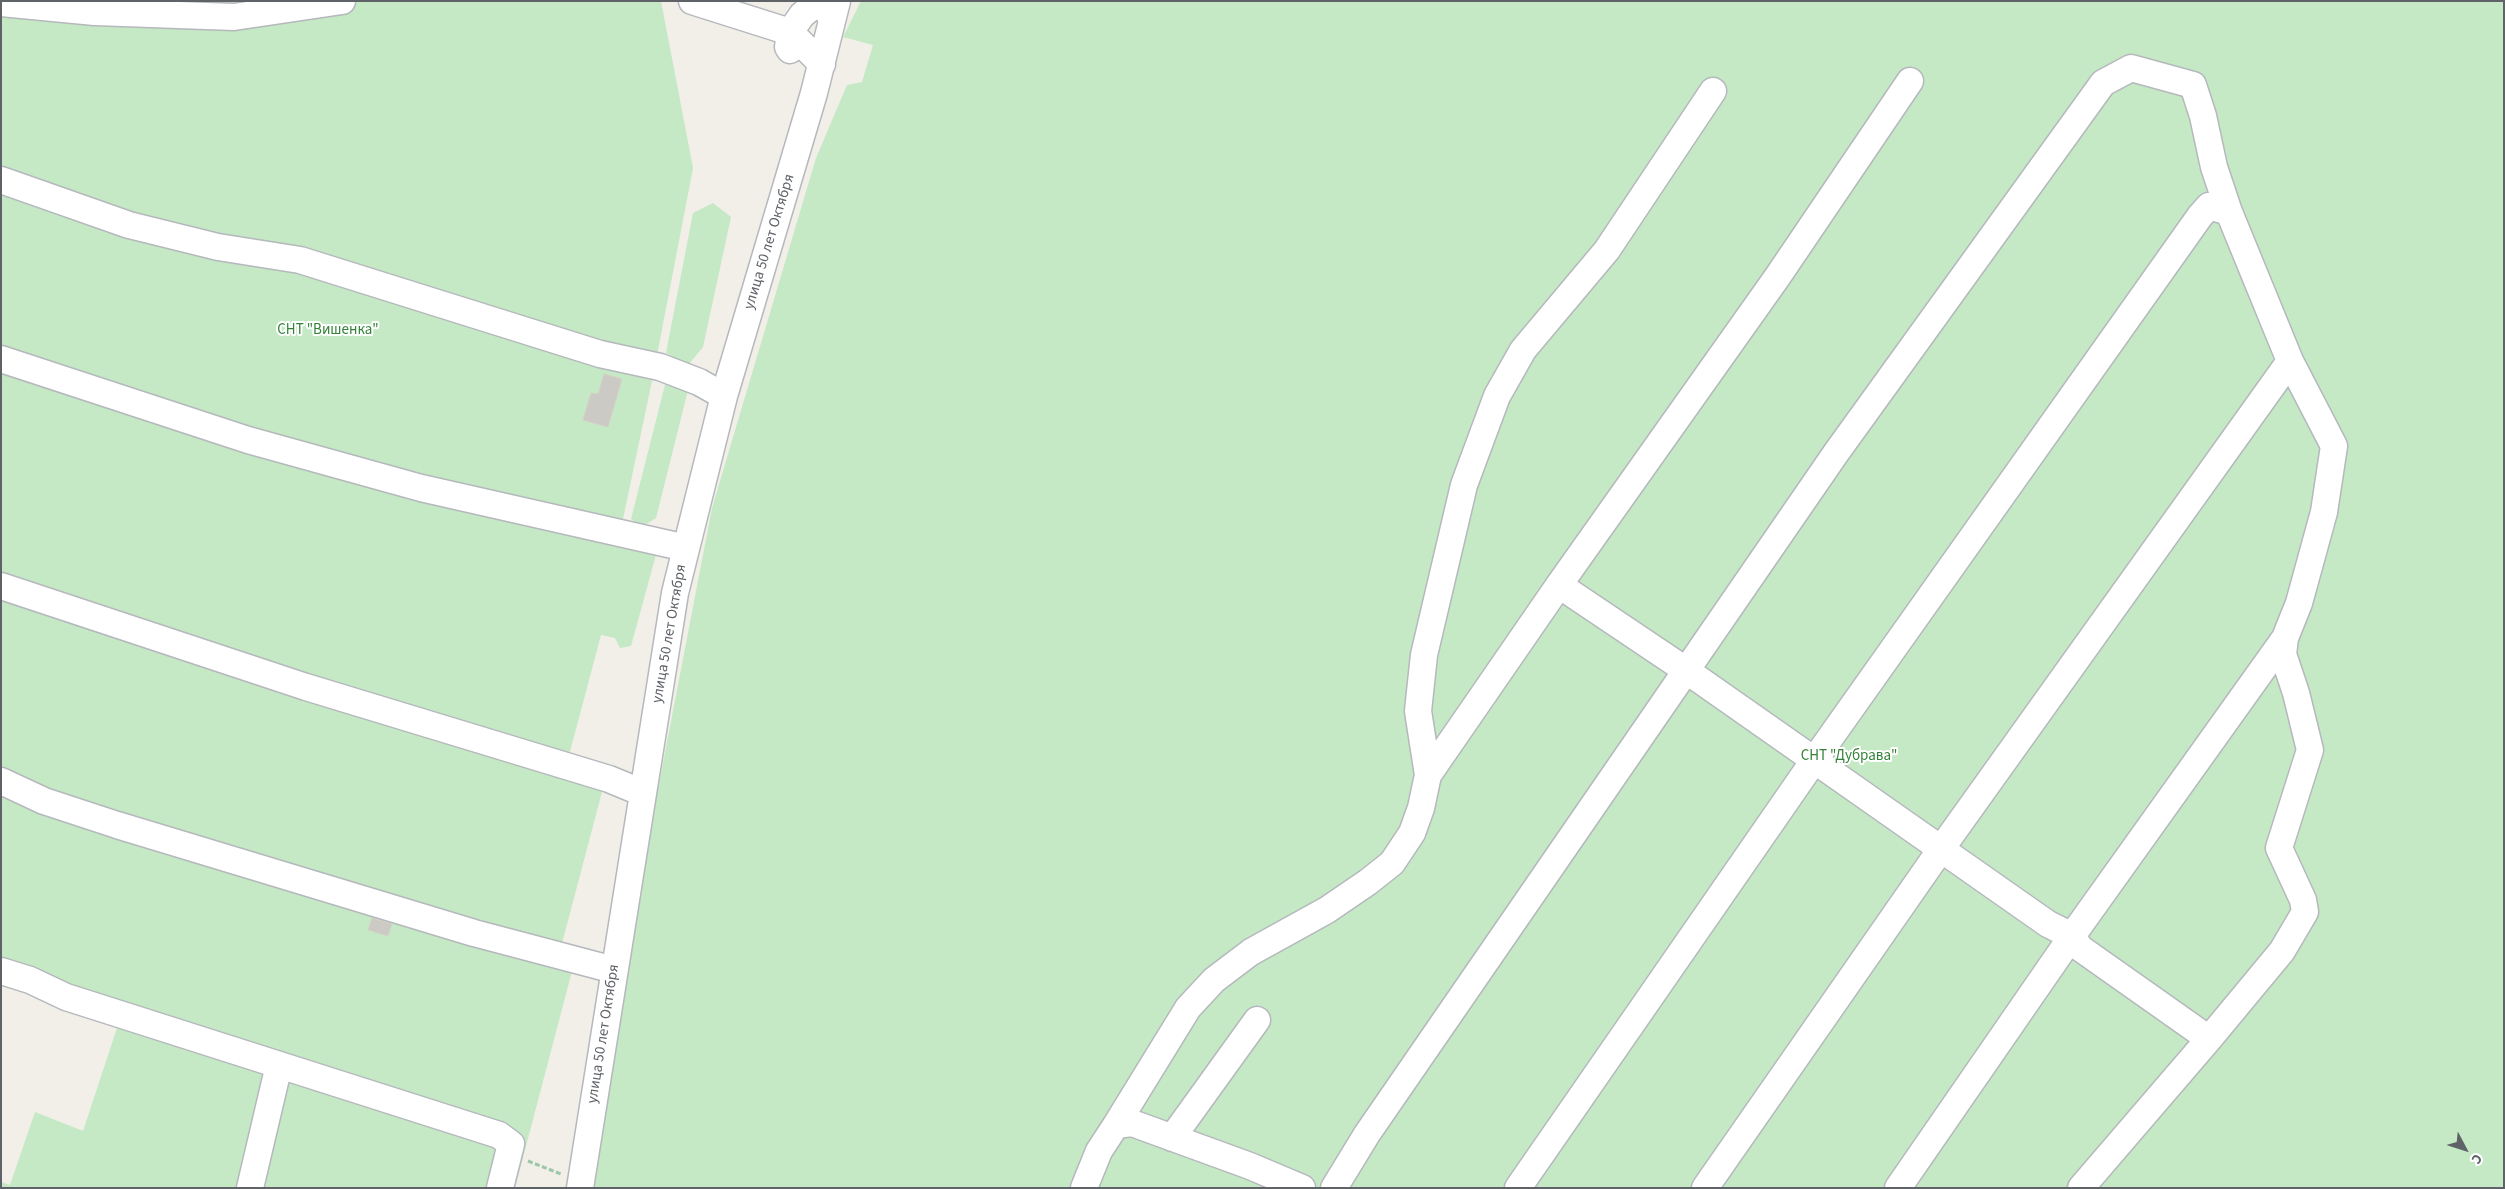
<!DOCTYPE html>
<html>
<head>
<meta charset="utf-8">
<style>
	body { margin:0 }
	#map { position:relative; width:2505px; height:1189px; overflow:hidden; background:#f1efe8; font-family:"Source Sans 3",sans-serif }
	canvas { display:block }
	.frame { position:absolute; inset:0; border:2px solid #5f6368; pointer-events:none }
	.north { position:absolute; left:2440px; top:1124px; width:50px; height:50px; -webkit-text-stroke:4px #fff; paint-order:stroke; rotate:130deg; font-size:14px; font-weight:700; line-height:20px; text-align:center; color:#5f6368 }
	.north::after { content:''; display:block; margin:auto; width:18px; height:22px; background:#5f6368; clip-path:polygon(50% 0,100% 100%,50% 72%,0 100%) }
</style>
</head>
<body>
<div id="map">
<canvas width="2505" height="1189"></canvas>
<div class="frame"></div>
<div class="north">С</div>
</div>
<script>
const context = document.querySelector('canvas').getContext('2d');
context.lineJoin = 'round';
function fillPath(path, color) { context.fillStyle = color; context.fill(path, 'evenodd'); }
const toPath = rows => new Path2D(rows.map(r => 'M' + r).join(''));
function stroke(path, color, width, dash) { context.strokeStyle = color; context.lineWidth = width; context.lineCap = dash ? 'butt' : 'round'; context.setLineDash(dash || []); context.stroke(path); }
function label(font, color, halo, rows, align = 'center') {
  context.font = font + ' "Source Sans 3",sans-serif'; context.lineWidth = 4; context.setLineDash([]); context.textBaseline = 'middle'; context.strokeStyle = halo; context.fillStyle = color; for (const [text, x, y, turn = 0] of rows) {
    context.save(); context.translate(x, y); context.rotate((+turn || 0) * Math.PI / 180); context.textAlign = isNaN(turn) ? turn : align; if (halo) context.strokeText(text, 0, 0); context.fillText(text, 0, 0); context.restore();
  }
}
fillPath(toPath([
	[1,1,661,1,693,168,653,376,619,538,657,551,631,646,620,648,615,638,601,635,568,759,607,773,561,947,577,952,515,1188,1,1188,1,1182,10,1185,35,1112,83,1131,119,1022,1,977],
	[861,1,2504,1,2504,1188,592,1188,652,820,712,508,816,158,847,85,862,82,873,45,843,37],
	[713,203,731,217,703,347,688,365,666,353,693,213],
	[666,381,688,390,656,518,642,527,631,519]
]), '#c5e8c5');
const building = toPath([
	[604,374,622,379,608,427,583,420,591,393,598,394,604,374],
	[372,918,392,924,388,936,368,930,372,918]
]);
fillPath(building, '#cccac5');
stroke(building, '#d6d1c6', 1);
const minor = toPath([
	[692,1,790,32,822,64],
	[1,3,95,12,234,17,342,1],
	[790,50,788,47,790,32,802,15,814,5,827,9,832,21],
	[1,180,129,225,218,247,300,260,600,354,660,367,699,382,724,396],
	[1,359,248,440,421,488,686,548],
	[1559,585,1778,276,1910,81],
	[1,586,306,687,609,779,643,793],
	[1428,775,1559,585,1687,671,2048,924,2072,936,2080,948,2209,1039],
	[1,781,44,801,117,825,474,933,614,970],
	[1,971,30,980,66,997,499,1135,511,1144,500,1188],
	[1116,1125,1188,1008,1214,980,1251,952,1327,910,1368,882,1392,863,1412,833,1421,808,1428,775,1418,711,1424,655,1464,485,1497,396,1523,350,1607,250,1713,91],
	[1172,1138,1257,1020],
	[250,1188,279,1065],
	[580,1188,675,593,724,396,814,93,837,1],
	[1084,1188,1099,1151,1116,1125,1132,1123,1250,1166,1302,1188],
	[1334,1188,1367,1134,1836,453,2103,83,2131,68,2193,85,2203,116,2214,167,2229,212,2290,361,2334,446,2324,512,2299,603,2285,638,2283,654,2296,693,2310,750,2279,848,2303,900,2305,912,2282,951,2209,1039,2081,1188],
	[1518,1188,1813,762,2200,216,2209,206,2229,212],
	[1705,1188,1941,849,2290,361],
	[1898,1188,2072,936,2285,638]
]);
stroke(minor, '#b5b8bc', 29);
stroke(toPath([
	[528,1161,561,1174]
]), '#9cc7a9', 3, [5, 2.5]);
stroke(minor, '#fff', 26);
label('15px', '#5f6368', '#fff', [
	["улица 50 лет Октября",770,242,-73],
	["улица 50 лет Октября",670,634,-80],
	["улица 50 лет Октября",604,1034,-81]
]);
label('15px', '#348238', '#fff', [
	["СНТ \"Вишенка\"",328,331],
	["СНТ \"Дубрава\"",1849,757]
]);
</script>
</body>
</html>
